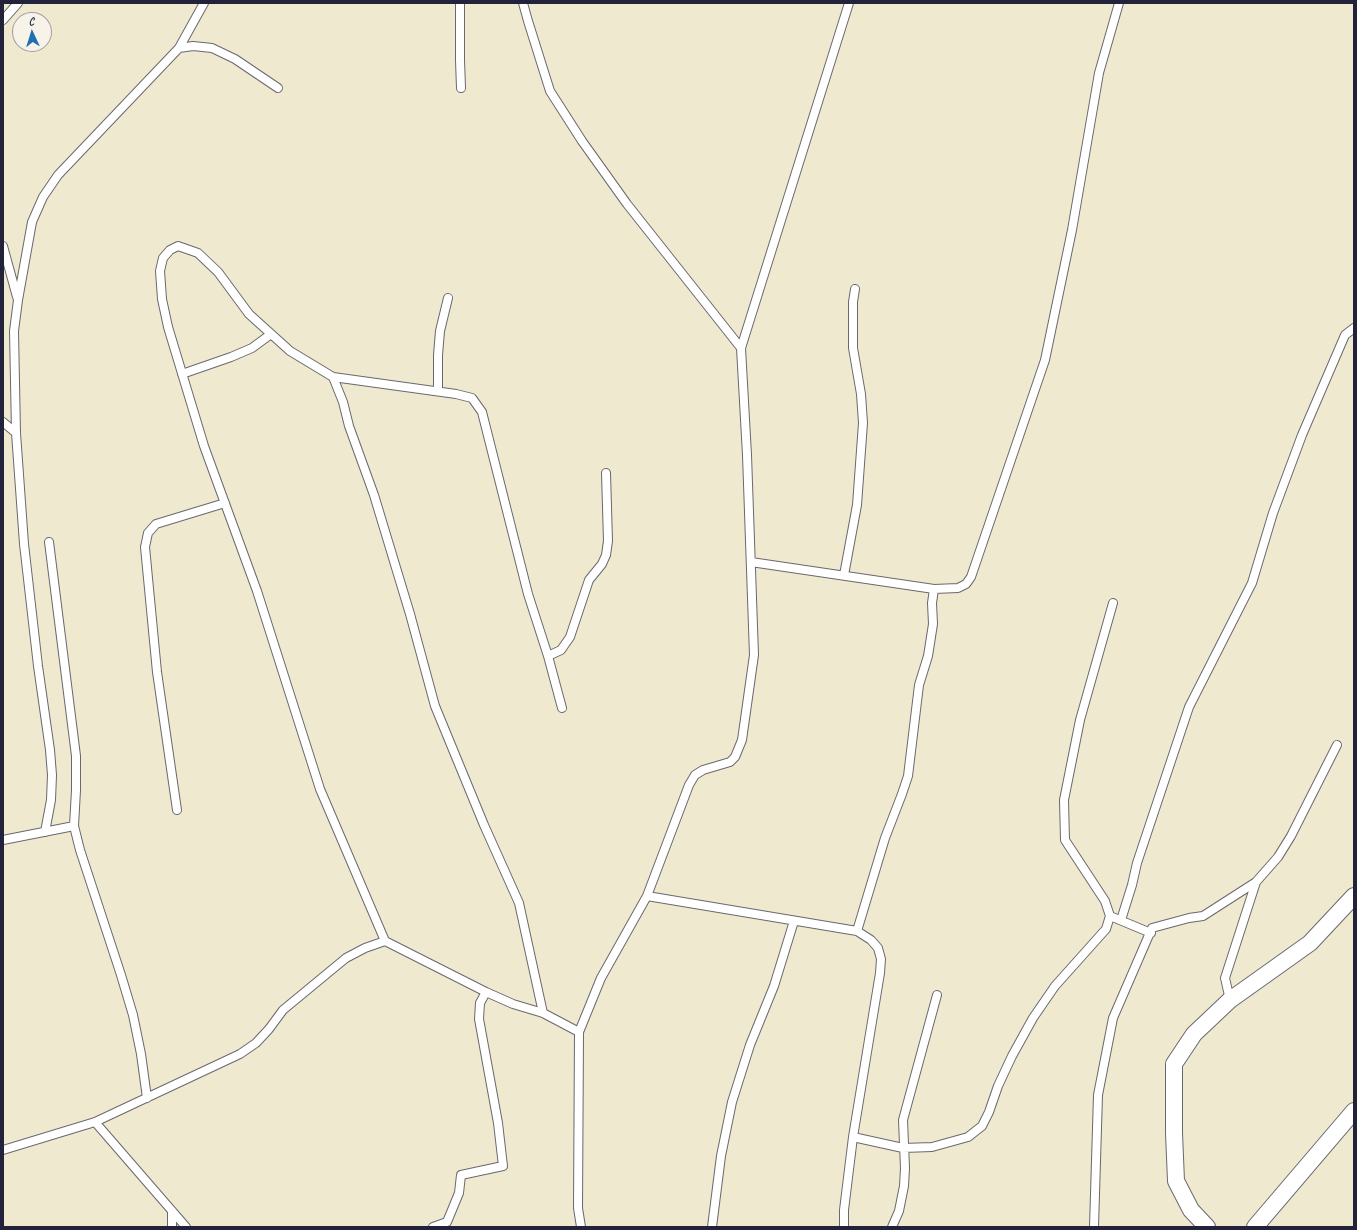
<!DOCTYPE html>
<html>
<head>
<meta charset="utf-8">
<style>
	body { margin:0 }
	#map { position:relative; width:1357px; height:1230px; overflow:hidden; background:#efe9d0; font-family:Caveat,sans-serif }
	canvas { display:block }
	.frame { position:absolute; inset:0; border:4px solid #22223b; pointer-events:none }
	.north { position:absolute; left:12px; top:12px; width:40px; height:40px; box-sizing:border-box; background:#f7f3e8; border:1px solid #a29fa3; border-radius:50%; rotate:356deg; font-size:11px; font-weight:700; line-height:16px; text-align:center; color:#22223b }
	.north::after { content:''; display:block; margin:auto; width:14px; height:18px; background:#1f6fb2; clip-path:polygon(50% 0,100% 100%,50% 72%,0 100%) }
</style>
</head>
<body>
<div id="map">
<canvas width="1357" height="1230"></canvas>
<div class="frame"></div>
<div class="north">С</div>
</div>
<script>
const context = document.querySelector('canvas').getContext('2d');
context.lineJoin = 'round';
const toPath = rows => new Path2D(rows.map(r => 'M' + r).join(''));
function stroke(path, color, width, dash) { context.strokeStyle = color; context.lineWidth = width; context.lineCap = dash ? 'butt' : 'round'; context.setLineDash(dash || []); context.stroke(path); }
const service = toPath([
	[460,3,460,60,461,88],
	[523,3,528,21,550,91,582,141,627,204,741,348],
	[3,20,18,3],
	[179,48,204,3],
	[3,246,17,297],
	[182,374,231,357,252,348,271,334],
	[333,377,343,402,349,426,374,495,410,614,435,706,484,825,519,903,543,1013],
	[438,391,438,355,440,331,448,298],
	[3,422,16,433],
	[49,542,76,756,76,790,74,826,80,850,121,975,133,1015,141,1054,147,1098],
	[751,562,934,589,958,588,966,584,971,577,1045,360,1072,230,1099,73,1119,3],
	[844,575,857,505,863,423,861,394,853,348,853,302,855,289],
	[548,656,561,650,570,637,589,580,602,564,606,555,608,541,606,473],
	[562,708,548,656,528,594,482,412,472,398,456,394,333,377,290,351,249,314,218,272,198,253,178,246,170,250,163,258,160,271,162,299,168,327,204,446,257,591,320,789,385,941,486,992,513,1004,543,1013,579,1032],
	[177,810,157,672,145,547,148,533,156,524,225,503],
	[45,832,51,800,52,775,50,750,38,666,24,544,16,433,14,331,18,300,32,222,43,197,58,175,179,48,193,46,212,48,235,59,278,88],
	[3,840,74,826],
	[1110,916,1151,933],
	[1121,920,1132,885,1137,863,1189,707,1252,583,1273,513,1302,435,1345,335,1354,328],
	[857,931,885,838,902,794,908,776,919,685,928,656,933,624,932,603,934,589],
	[1230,1000,1225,978,1256,882],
	[95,1122,186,1227],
	[853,1137,903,1148,932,1147,968,1137,982,1126,989,1112,998,1086,1012,1056,1033,1018,1055,986,1106,929,1110,916,1105,901,1065,840,1064,800,1080,720,1113,603],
	[3,1150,95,1122,240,1054,256,1043,269,1029,283,1010,346,958,365,948,385,941],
	[172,1227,172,1211],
	[433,1227,447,1222,459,1193,461,1175,503,1166,498,1123,479,1019,480,1003,486,992],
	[581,1227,578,1208,579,1032,601,978,647,896],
	[712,1227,721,1156,732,1102,750,1045,774,986,794,921],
	[844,1227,844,1210,853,1137,880,973,881,959,878,948,871,940,857,931,647,896,689,785,695,775,703,770,730,762,735,757,742,740,754,655,747,455,741,348,849,3],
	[892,1227,899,1211,904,1186,905,1168,903,1120,937,995],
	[1094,1227,1098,1095,1113,1018,1152,928,1189,918,1203,916,1256,882,1278,857,1291,836,1337,745]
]);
const minor = toPath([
	[1207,1227,1191,1210,1176,1181,1174,1133,1174,1064,1194,1034,1230,1000,1310,943,1354,896],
	[1255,1227,1354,1111]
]);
stroke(service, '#6a686f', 10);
stroke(minor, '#6a686f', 18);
stroke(service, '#fff', 8);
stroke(minor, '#fff', 16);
</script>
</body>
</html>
